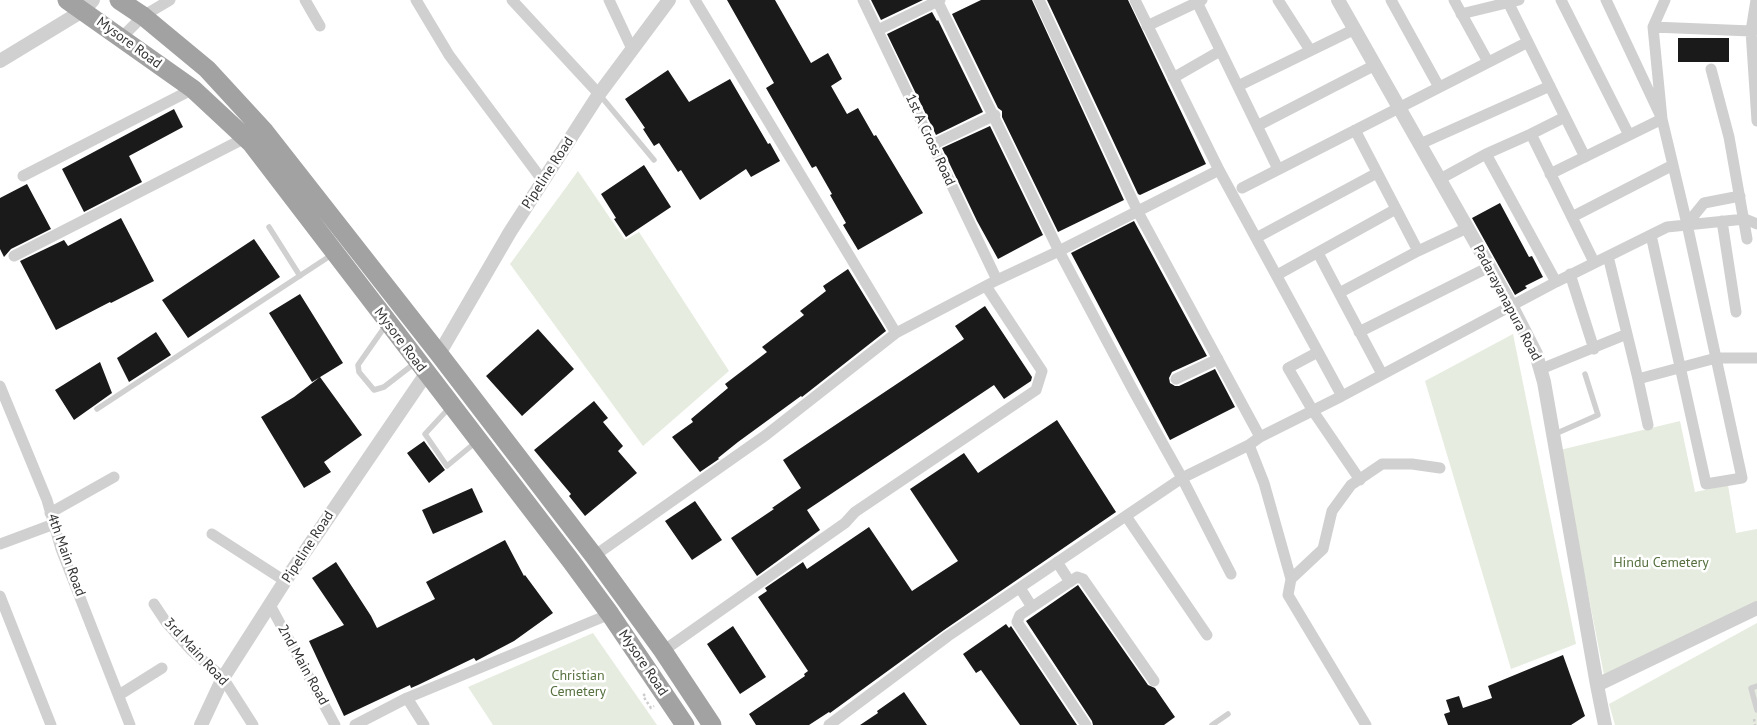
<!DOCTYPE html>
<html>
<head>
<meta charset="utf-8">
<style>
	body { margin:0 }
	canvas { display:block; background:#fff }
</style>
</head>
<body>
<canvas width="1757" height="725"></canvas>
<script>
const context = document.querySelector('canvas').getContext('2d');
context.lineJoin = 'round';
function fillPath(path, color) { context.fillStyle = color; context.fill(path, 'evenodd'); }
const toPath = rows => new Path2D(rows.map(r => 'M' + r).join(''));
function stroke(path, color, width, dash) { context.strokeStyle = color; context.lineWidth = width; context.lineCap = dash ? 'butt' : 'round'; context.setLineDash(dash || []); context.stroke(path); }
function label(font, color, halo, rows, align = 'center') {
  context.font = font + ' "PT Sans",sans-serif'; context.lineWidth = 5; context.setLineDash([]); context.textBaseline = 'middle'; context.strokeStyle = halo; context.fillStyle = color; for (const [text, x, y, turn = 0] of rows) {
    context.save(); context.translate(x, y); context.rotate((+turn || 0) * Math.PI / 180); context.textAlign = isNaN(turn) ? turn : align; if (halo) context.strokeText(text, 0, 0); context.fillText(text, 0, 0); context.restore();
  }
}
fillPath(toPath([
	[578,171,625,240,639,232,729,371,643,446,510,264],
	[1513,334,1576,644,1511,669,1425,381],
	[1680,421,1695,492,1728,485,1736,533,1757,529,1757,605,1604,675,1560,450],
	[1757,623,1757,725,1615,725,1609,704],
	[593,633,657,725,493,725,468,687]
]), '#e6ecdf');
fillPath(toPath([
	[727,0,775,0,811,63,828,53,842,79,831,86,847,114,858,108,874,136,876,135,923,213,858,250,843,225,846,223,830,195,832,194,816,166,812,168,766,88,774,83],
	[871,0,923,0,881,20],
	[981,0,1032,0,1124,200,1058,232,1002,117,1002,111,998,108,952,14],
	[1047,0,1128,0,1206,164,1140,195,1138,194],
	[932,12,937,21,938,20,983,112,936,135,887,34],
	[1678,38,1729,38,1729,62,1678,62],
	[668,70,689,102,730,79,768,144,770,143,780,161,751,177,746,169,700,200,681,170,678,172,659,143,654,146,643,129,645,128,625,99],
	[174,109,183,127,129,156,142,182,84,212,62,169],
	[990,126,1043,235,998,259,977,221,942,148],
	[644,165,671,207,626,237,614,219,616,218,601,194],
	[27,184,51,229,11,249,4,257,0,249,0,198],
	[1500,203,1529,257,1532,256,1543,277,1525,286,1527,288,1515,295,1472,218],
	[121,218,154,281,111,303,110,302,56,330,20,261,64,240,68,246],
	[1134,221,1207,356,1172,372,1169,378,1170,383,1175,386,1179,386,1215,369,1235,407,1170,440,1071,253],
	[254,239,280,277,188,338,162,300],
	[848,269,886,331,802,397,801,396,738,442,718,458,719,459,700,472,672,437,693,422,691,419,728,388,725,384,767,352,762,347,804,315,800,311,826,291,823,286],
	[300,294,343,363,312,382,269,313],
	[985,306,1032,377,1031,381,1004,399,994,385,807,510,820,530,757,576,731,538,774,509,772,508,801,488,783,460,964,339,955,326],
	[538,329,574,369,522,416,486,376],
	[156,332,171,355,129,382,117,358],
	[100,362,112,393,74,420,55,390],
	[320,377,362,435,324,462,331,472,304,488,261,417,294,397],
	[594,401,608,418,603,422,623,446,618,451,637,473,585,516,569,496,571,494,534,450],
	[1057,420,1116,512,944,630,830,713,829,712,809,725,756,725,749,714,805,676,804,674,808,671,758,597,767,591,765,588,803,562,807,569,869,527,912,591,958,561,910,489,964,453,978,473],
	[424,441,445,470,429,483,407,453],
	[472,488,483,512,433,534,422,510],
	[695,501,722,540,692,560,665,521],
	[505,540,524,576,525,575,553,613,514,641,476,661,474,658,418,685,411,688,410,685,344,716,309,641,344,625,312,578,336,562,371,616,377,628,435,599,426,582],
	[1078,585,1148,685,1155,688,1175,717,1164,725,1093,725,1092,721,1026,621],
	[1006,624,1009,628,1011,626,1077,725,1020,725,981,670,976,673,963,654],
	[733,626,766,677,740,694,707,644],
	[1563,655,1585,716,1571,725,1448,725,1444,714,1450,712,1446,700,1459,696,1463,708,1492,698,1488,686],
	[904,692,927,725,860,725,878,713,877,711]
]), '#1a1a1a');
stroke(toPath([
	[645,694,643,696,651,708,654,706],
	[1754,719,1755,725]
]), '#cdcdcd', 2.5, [2.5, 2.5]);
stroke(toPath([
	[599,94,654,160],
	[269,227,300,276],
	[386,325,358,365,359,372,374,390,384,387,415,363],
	[450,407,425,434,447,466,476,442],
	[97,409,333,254],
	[1555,434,1598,415,1585,374],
	[1757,686,1751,688,1757,710],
	[1212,725,1228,714]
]), '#d0d0d0', 5.5);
stroke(toPath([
	[305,0,320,26],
	[416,0,449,55,543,181],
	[512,0,599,94],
	[609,0,632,49],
	[695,0,896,333],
	[863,0,997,280],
	[937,0,1059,251,1134,392,1182,478,1231,574],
	[1039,0,1138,212,1260,437],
	[1135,0,1219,170,1342,396],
	[1196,0,1278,169],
	[1278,0,1310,50],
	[1391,0,1439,87],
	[1454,0,1488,62],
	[1561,0,1629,135],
	[1756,0,1751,31,1757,121],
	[1508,2,1585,157],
	[1461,14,1519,0],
	[1147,26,1202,0],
	[1653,27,1751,31,1756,30],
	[878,30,940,0],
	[121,38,143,16,170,0],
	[1711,69,1729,137,1747,239],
	[1173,78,1220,51],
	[1238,86,1355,29],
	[1257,126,1375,65],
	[1355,130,1418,251,1339,293,1382,374],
	[1531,134,1565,117],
	[1420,144,1550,86],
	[932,145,995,115],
	[1486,154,1556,282],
	[1550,174,1662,119,1606,0],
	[23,176,193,89],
	[1440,179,1486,154,1531,134,1594,262],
	[1242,188,1528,42],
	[1572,217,1673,165],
	[1722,221,1736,312],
	[1687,224,1704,203,1740,196],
	[1651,235,1706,484,1742,478,1687,224,1662,119,1653,27,1665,0],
	[1256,238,1377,173],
	[1418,251,1467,228],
	[1318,253,1339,293],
	[14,256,245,138],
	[1608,256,1638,379,1716,358,1757,358],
	[1570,274,1594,349],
	[1277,275,1396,209],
	[1359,332,1489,267],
	[1318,352,1288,368,1313,411,1360,480],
	[1541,369,1627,334],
	[1176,379,1218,359],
	[1638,379,1648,425],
	[0,386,47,500,61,549,130,725],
	[1249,445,1264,483,1291,579,1288,595,1366,725],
	[50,513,114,477],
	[1126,516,1207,635],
	[212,534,285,581],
	[0,544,54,524],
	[594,556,766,435,896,333,997,280,1059,251,1219,170],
	[1057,562,1070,582],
	[1291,579,1323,549,1332,511,1351,485,1382,464,1412,464,1440,468],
	[1020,588,1032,607],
	[0,596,51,725],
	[154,604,166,622,191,650,223,678,253,725],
	[270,605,335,725],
	[663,651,845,523,855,512,1036,390,1042,371,986,286],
	[119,695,162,668],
	[407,698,424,725],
	[355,725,407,698,610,614],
	[829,725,948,636,1182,478,1249,445,1260,437,1342,396,1556,282,1667,227,1745,219,1757,224],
	[1086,725,1017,622,1020,615,1077,577,1083,579,1154,681]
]), '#d0d0d0', 11);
stroke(toPath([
	[1338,0,1511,305,1536,354,1544,382,1597,685,1605,725],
	[0,61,84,10,93,0],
	[439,354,510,232,599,94,669,0],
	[1597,685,1757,608],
	[201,725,223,678,285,581,426,374]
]), '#d0d0d0', 14);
stroke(toPath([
	[67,0,193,89,251,143,571,561,610,614,685,725],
	[119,0,143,16,207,69,265,132,439,354,594,556,663,651,712,725]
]), '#a2a2a2', 19);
label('14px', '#333', '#fff', [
	["Mysore Road",129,43,36],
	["1st A Cross Road",930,140,65],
	["Pipeline Road",548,173,-57],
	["Padarayanapura Road",1507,303,62],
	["Mysore Road",400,340,53],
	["Pipeline Road",308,547,-57],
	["4th Main Road",66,555,70],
	["3rd Main Road",196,652,47],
	["Mysore Road",643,663,56],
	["2nd Main Road",303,665,61]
]);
label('14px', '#56703f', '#fff', [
	["Hindu Cemetery",1661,563],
	["Christian",578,676],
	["Cemetery",578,692]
]);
</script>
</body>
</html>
